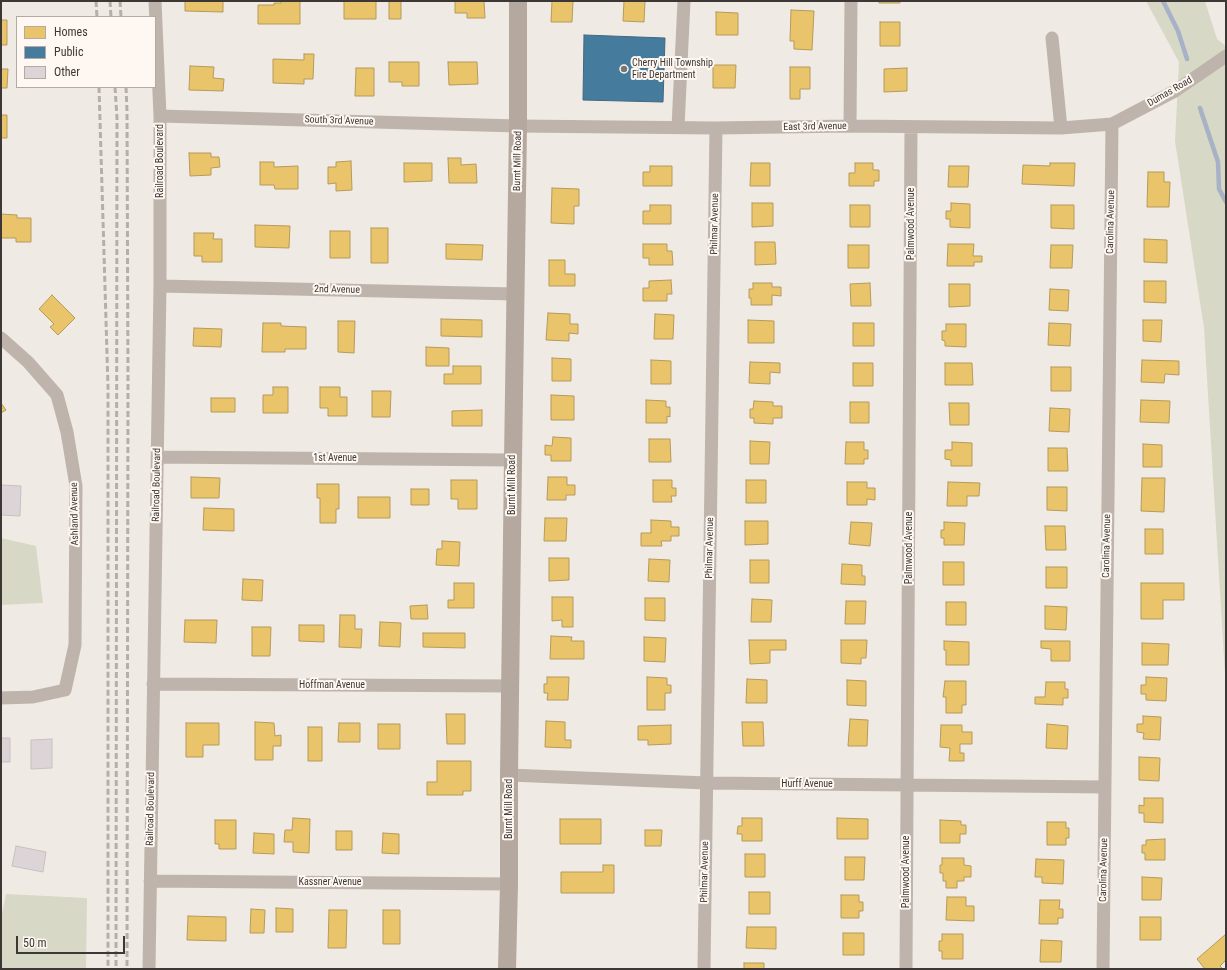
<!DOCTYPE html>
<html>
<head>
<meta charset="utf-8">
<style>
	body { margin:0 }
	#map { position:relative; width:1227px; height:970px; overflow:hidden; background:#f0eae4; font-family:"Roboto Condensed",sans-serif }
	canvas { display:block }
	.frame { position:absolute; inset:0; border:2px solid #3d3835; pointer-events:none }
	.legend { position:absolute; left:16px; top:16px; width:140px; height:72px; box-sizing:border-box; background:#fef7f2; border:1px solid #b1aba6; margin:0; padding:5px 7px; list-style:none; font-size:12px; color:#3d3835 }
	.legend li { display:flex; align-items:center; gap:8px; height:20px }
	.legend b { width:20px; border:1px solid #b1aba6 }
	.scale { position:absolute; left:16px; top:936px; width:109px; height:18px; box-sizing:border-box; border:2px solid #3d3835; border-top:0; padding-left:5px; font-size:12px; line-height:14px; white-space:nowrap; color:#3d3835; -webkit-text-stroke:3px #fef7f2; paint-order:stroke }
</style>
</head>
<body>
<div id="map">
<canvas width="1227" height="970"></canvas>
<div class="frame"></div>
<ul class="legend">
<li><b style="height:11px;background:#e9c46a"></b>Homes</li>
<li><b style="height:11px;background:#457b9d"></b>Public</li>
<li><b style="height:11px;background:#ddd4d7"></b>Other</li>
</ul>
<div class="scale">50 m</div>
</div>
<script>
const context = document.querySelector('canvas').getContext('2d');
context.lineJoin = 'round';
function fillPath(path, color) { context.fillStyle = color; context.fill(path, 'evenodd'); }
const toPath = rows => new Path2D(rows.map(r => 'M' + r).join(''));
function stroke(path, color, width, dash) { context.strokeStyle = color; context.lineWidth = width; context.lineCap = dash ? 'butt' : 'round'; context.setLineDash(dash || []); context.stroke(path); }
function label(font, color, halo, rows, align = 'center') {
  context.font = font + ' "Roboto Condensed",sans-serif'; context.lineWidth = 4; context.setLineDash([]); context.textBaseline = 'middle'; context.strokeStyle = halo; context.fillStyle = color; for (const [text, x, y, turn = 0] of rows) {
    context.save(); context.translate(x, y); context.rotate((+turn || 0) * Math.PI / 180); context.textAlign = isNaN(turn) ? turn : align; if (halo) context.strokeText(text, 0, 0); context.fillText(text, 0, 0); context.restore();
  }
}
fillPath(toPath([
	[1146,1,1205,1,1217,39,1226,46,1226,691,1204,328,1175,141,1179,62],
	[1,538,36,546,43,603,1,605],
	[6,894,87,898,86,969,1,969,1,918]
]), '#d7d8c5');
const homes = toPath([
	[185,1,223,1,223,12,185,11,185,1],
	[281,1,300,1,300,24,258,24,258,5,274,5,274,3,281,3,281,1],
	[344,1,376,1,376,19,344,19,344,1],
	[389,1,401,1,401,19,389,19,389,1],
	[455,1,484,1,485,18,467,18,467,13,455,13,455,1],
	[552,1,573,1,572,22,551,22,552,1],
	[624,1,645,1,644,22,623,21,624,1],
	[879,1,900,1,900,3,879,3,879,1],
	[791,10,814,11,812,50,794,49,794,41,790,41,791,10],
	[716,12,738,13,738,35,716,35,716,12],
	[1,20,7,20,7,45,1,45,1,20],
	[880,22,900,22,900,46,880,46,880,22],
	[304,54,314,54,313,79,304,79,304,84,273,83,273,59,304,60,304,54],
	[389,62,419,62,419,86,402,86,402,82,389,82,389,62],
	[448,62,477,62,478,84,449,85,448,62],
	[713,65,736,65,735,88,713,88,713,65],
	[190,66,214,67,213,78,224,79,223,91,189,90,190,66],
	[790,67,810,67,810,89,800,89,800,99,790,99,790,67],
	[356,68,374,68,374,96,355,96,356,68],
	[907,68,907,91,884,92,884,69,907,68],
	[1,69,8,69,7,88,1,88,1,69],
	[1,115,7,115,7,138,1,138,1,115],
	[189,153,211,153,211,157,219,157,220,167,211,168,211,175,190,176,189,153],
	[448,158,461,158,461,165,476,164,477,183,449,183,448,158],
	[351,161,352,190,336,191,336,183,328,184,328,167,336,167,336,162,351,161],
	[260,162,274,162,274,167,298,166,298,189,275,189,274,185,260,185,260,162],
	[404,163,432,163,432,181,404,182,404,163],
	[751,163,770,163,770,186,750,186,751,163],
	[855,163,873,163,873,170,879,170,879,181,874,181,874,186,849,186,849,173,855,173,855,163],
	[1050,163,1075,163,1074,186,1022,184,1023,165,1050,166,1050,163],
	[650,166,672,166,672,186,643,186,643,172,650,172,650,166],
	[949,166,969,166,968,187,948,187,949,166],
	[1148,172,1164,172,1164,182,1170,182,1169,207,1147,207,1148,172],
	[552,188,579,189,579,206,574,206,574,224,551,223,552,188],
	[752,203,773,203,773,226,752,227,752,203],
	[951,203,970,204,970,228,950,227,950,219,946,219,946,211,951,211,951,203],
	[650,205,671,205,671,224,643,224,643,211,650,211,650,205],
	[850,205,870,205,870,227,850,227,850,205],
	[1051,205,1074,205,1074,229,1051,228,1051,205],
	[1,214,17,215,17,218,31,218,31,242,16,242,16,238,1,238,1,214],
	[255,225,290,226,289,248,255,247,255,225],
	[371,228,388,228,388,263,371,263,371,228],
	[330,231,350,231,350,258,330,258,330,231],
	[194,233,214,233,213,239,222,239,222,262,202,262,202,256,194,256,194,233],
	[1144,239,1167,240,1167,263,1144,262,1144,239],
	[755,242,775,242,776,264,755,265,755,242],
	[446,244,483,245,482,260,446,259,446,244],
	[643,244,667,244,667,251,672,251,673,265,649,265,649,258,643,258,643,244],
	[948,244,974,244,973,256,982,256,982,262,974,262,974,266,947,266,948,244],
	[848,245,869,245,869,268,848,268,848,245],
	[1051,245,1073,245,1072,268,1050,268,1051,245],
	[549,260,565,260,565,274,575,274,575,286,549,286,549,260],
	[671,280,672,294,667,294,667,301,643,301,643,288,649,288,649,281,671,280],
	[1144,281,1166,281,1166,303,1144,302,1144,281],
	[753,283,772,283,772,287,781,287,781,296,772,295,772,305,751,305,751,298,749,298,749,289,753,289,753,283],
	[870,283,871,306,851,306,850,284,870,283],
	[949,284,970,284,970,306,949,307,949,284],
	[1050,289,1069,290,1068,311,1049,310,1050,289],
	[52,295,75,318,58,335,50,327,54,324,39,309,52,295],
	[548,313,570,314,570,324,578,324,578,334,569,333,569,341,546,340,548,313],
	[655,314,674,315,673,339,654,339,655,314],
	[441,319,482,320,482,337,441,336,441,319],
	[748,320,774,321,774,343,748,343,748,320],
	[1143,320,1162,320,1161,342,1143,341,1143,320],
	[338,321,355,321,354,353,338,352,338,321],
	[263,323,281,323,281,326,306,327,306,349,285,349,285,352,262,352,263,323],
	[853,323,874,323,874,346,853,346,853,323],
	[1049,323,1071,324,1070,346,1048,345,1049,323],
	[946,324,966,324,966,347,945,346,945,341,942,340,942,331,946,331,946,324],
	[194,328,222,329,221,347,193,346,194,328],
	[426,347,449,348,449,366,426,366,426,347],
	[552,358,571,359,571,381,552,381,552,358],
	[651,360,671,361,671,384,651,384,651,360],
	[1142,360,1179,361,1179,375,1165,374,1164,383,1141,382,1142,360],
	[750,362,780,363,780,373,770,372,770,384,749,383,750,362],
	[853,363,873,363,873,386,853,386,853,363],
	[945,363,972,363,973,385,945,385,945,363],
	[453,366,481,366,481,384,444,384,444,374,453,374,453,366],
	[1051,367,1071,367,1071,391,1051,391,1051,367],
	[273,387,288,387,288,413,263,413,263,395,273,395,273,387],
	[320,387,340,387,340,397,347,397,347,416,328,416,328,408,320,408,320,387],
	[372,391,391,391,390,417,372,417,372,391],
	[551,395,574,396,574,420,551,420,551,395],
	[211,398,235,398,235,412,211,412,211,398],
	[646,400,666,401,666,407,670,407,670,417,667,416,667,423,646,423,646,400],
	[1141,400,1170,401,1169,423,1140,422,1141,400],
	[754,401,773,402,773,406,782,406,782,418,773,418,773,424,754,423,754,418,750,418,750,409,753,409,754,401],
	[850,402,869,402,869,423,850,423,850,402],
	[1,403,6,410,1,413,1,403],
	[949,403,969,403,969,425,950,425,949,403],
	[1050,408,1070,409,1069,432,1049,431,1050,408],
	[482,410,482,426,452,426,452,411,482,410],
	[553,437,571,438,571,461,551,461,551,455,545,455,545,445,552,446,553,437],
	[649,439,670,439,671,462,649,462,649,439],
	[750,441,770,442,769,464,750,464,750,441],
	[846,442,864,442,864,450,868,450,868,459,864,459,864,464,845,464,846,442],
	[952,442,972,443,972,466,951,466,951,460,945,459,945,450,952,450,952,442],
	[1143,444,1162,445,1162,467,1143,467,1143,444],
	[1048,448,1067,448,1068,471,1048,471,1048,448],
	[191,477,220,478,219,498,191,498,191,477],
	[548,477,567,477,567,485,575,485,575,495,566,495,566,500,547,500,548,477],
	[1142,478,1165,478,1164,512,1141,511,1142,478],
	[451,480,477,480,477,509,458,509,458,499,451,499,451,480],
	[653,480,672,480,672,488,676,488,676,496,671,496,672,502,653,502,653,480],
	[746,480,766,480,766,503,746,503,746,480],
	[847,482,867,482,867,488,875,488,875,500,867,499,867,505,847,505,847,482],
	[948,482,980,483,979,496,967,496,967,506,947,506,948,482],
	[317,484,339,484,339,509,336,509,336,523,320,523,320,498,317,498,317,484],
	[1047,487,1067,487,1067,511,1047,510,1047,487],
	[411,489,429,489,429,505,411,505,411,489],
	[358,497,390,497,390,518,358,518,358,497],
	[204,508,234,509,234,531,203,530,204,508],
	[545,518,567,518,566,541,544,541,545,518],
	[651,520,671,521,671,527,679,527,679,536,671,536,671,541,661,541,662,546,641,546,641,533,651,533,651,520],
	[745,521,768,521,768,544,745,545,745,521],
	[851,522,872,523,870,546,849,544,851,522],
	[944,522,965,523,964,545,944,545,944,538,941,538,941,530,944,530,944,522],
	[1045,526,1065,526,1066,550,1046,550,1045,526],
	[1145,529,1163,529,1163,554,1145,554,1145,529],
	[442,541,460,542,459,566,436,565,437,549,442,549,442,541],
	[549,558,569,558,569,580,549,581,549,558],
	[649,559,670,560,669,582,648,581,649,559],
	[750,560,769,560,769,583,750,583,750,560],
	[943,562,964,562,964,585,943,585,943,562],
	[842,564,862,565,862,576,865,576,865,585,841,584,842,564],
	[1046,567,1067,567,1067,588,1046,588,1046,567],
	[243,579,263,580,262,601,242,600,243,579],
	[454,583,474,583,474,608,448,608,448,600,454,600,454,583],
	[1141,583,1184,583,1184,600,1163,600,1163,619,1141,619,1141,583],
	[552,597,573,597,573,627,562,627,562,620,552,621,552,597],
	[645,598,665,598,665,621,645,620,645,598],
	[752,599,772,600,771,622,751,622,752,599],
	[846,601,866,601,865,624,845,624,846,601],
	[946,602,966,602,966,625,946,625,946,602],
	[427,605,428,619,411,619,410,606,427,605],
	[1045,606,1067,607,1066,630,1045,629,1045,606],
	[340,615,355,615,355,629,362,629,361,648,339,647,340,615],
	[185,620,217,620,216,643,184,642,185,620],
	[380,622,401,623,400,647,379,646,380,622],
	[299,625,324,625,324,642,299,641,299,625],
	[252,627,271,627,270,656,252,656,252,627],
	[423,633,465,633,465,648,423,647,423,633],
	[551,636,572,637,571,641,584,641,584,659,550,659,551,636],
	[644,637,666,638,665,662,644,661,644,637],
	[749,640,786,640,786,650,770,650,770,663,750,664,749,640],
	[841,640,867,640,866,658,861,658,861,664,841,663,841,640],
	[944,641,969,642,969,665,946,665,946,650,944,650,944,641],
	[1041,641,1070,641,1070,661,1051,661,1051,649,1041,648,1041,641],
	[1142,643,1169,644,1168,665,1142,665,1142,643],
	[547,677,569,677,568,700,547,700,548,693,544,693,544,684,547,684,547,677],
	[647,677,667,678,667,685,671,685,671,693,665,693,665,710,647,710,647,677],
	[1146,677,1167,678,1166,701,1146,700,1146,694,1141,694,1141,685,1146,685,1146,677],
	[747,679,767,680,767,703,746,703,747,679],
	[847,680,866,681,866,706,847,705,847,680],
	[945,681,966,681,966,705,962,705,962,713,946,713,946,697,943,697,945,681],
	[1046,682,1065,682,1065,689,1068,689,1068,698,1063,698,1063,705,1035,704,1035,697,1045,697,1046,682],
	[446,714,465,714,465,744,447,744,446,714],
	[1143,716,1161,717,1160,740,1143,739,1144,733,1137,732,1137,724,1143,724,1143,716],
	[850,719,868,720,867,746,848,746,850,719],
	[546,721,565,722,565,740,571,740,571,748,545,747,546,721],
	[255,722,274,723,275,736,281,735,281,746,273,746,273,760,255,760,255,722],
	[742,722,763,722,764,746,743,746,742,722],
	[186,723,219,723,219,745,203,745,203,757,186,757,186,723],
	[339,723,360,723,360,742,338,742,339,723],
	[378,724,400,724,400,749,378,749,378,724],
	[1047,724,1068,726,1067,749,1046,748,1047,724],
	[671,725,671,744,648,745,648,740,638,740,638,726,671,725],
	[941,725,962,725,962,732,972,732,972,744,960,744,960,753,964,753,964,761,949,761,950,748,940,747,941,725],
	[308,727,322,727,322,761,308,761,308,727],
	[1139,757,1160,758,1159,781,1139,780,1139,757],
	[437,761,471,761,471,791,463,791,463,795,427,795,427,782,437,782,437,761],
	[1144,798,1163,798,1163,823,1144,822,1144,813,1139,813,1139,805,1144,806,1144,798],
	[293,818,310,819,309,853,293,852,293,842,284,842,285,830,292,830,293,818],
	[742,818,762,818,762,841,742,841,742,834,737,834,738,826,742,826,742,818],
	[837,818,868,819,868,839,837,839,837,818],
	[560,819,601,819,601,844,560,844,560,819],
	[215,820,236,820,236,849,219,849,219,844,215,844,215,820],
	[940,820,961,821,961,825,966,825,966,834,960,834,960,843,940,843,940,820],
	[1047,822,1066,822,1066,828,1069,828,1069,838,1066,838,1066,845,1047,845,1047,822],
	[645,830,662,830,661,846,645,846,645,830],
	[336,831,352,831,352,850,336,850,336,831],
	[254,833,274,834,274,854,253,853,254,833],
	[383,833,399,834,399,854,382,853,383,833],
	[1165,839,1165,860,1145,860,1145,853,1142,853,1142,845,1146,845,1146,840,1165,839],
	[745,854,765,854,765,877,745,877,745,854],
	[845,857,865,857,864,880,845,880,845,857],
	[942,858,964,858,964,865,971,866,971,877,964,877,964,881,957,881,957,888,946,888,946,881,943,881,943,873,940,873,940,865,942,865,942,858],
	[1036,859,1064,860,1063,884,1042,883,1042,877,1035,877,1036,859],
	[603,865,614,865,614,893,561,893,561,872,603,872,603,865],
	[1142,877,1162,878,1161,900,1142,900,1142,877],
	[749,892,770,892,770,914,749,914,749,892],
	[841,895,859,895,859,902,863,902,863,911,859,911,859,918,841,918,841,895],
	[947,897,966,897,966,906,974,906,974,921,946,920,947,897],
	[1040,900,1060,900,1059,909,1063,909,1063,918,1058,918,1058,924,1039,924,1040,900],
	[276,908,293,909,293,932,276,932,276,908],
	[251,909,265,910,264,933,250,933,251,909],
	[329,910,347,910,346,948,328,948,329,910],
	[383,910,400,910,400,944,383,944,383,910],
	[188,916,226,917,226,941,187,940,188,916],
	[1140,917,1161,917,1161,940,1140,940,1140,917],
	[747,927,776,927,776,949,746,948,747,927],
	[843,933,864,933,864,955,843,955,843,933],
	[942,934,963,934,963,959,942,959,942,951,939,951,939,941,942,941,942,934],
	[1226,934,1226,960,1220,966,1223,969,1205,969,1197,959,1226,934],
	[1041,940,1062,941,1061,962,1040,962,1041,940],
	[744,963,764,963,764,969,744,969,744,963]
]);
fillPath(homes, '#e9c46a');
stroke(homes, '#b59a5a', 1);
const public = toPath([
	[584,35,665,38,663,102,583,100,584,35]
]);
fillPath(public, '#457b9d');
stroke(public, '#43677e', 1);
stroke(toPath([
	[1163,1,1178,31,1187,59],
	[1200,108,1218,162,1219,189,1226,202]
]), '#a7b2c6', 4.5);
const building = toPath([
	[1,485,21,486,20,516,1,515,1,485],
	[1,738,10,738,10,762,1,762,1,738],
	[52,739,52,768,31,769,31,740,52,739],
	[16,846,46,852,43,872,12,866,16,846]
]);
fillPath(building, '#ddd4d7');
stroke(building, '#c6c1c0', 1);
stroke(toPath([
	[1052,38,1061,128],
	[160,116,518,126,716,128,850,126,1061,128,1112,124,1175,91,1226,56],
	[850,126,851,1],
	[678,127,684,1],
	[160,286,515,294],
	[1,338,28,362,57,395,67,432,76,486,75,645,65,690,33,697,1,698],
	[158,457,513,460],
	[153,684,511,686],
	[509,775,707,783,1105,787],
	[150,881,509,884],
	[149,969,160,286,160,116,155,1],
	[704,969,716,128],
	[906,969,911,127],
	[1103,969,1112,124]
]), '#beb4ac', 13);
stroke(toPath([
	[507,969,509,884,509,775,513,460,518,126,518,1]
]), '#b4a89f', 18);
stroke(toPath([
	[96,1,97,17],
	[110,1,111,17],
	[120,1,121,17],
	[99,87,108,387,108,969],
	[115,87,117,118,116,969],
	[126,87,127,111,128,383,127,969]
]), '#b6aea9', 3, [6, 3]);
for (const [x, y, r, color] of [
	[624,69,4,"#7c7672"]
]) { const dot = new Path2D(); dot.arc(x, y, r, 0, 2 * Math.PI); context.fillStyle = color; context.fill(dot); stroke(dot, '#fef7f2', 1.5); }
label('10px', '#3d3835', '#fef7f2', [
	["Cherry Hill Township",632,63],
	["Fire Department",632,75]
], 'left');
label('10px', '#3d3835', '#fef7f2', [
	["Dumas Road",1170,92,-30],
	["South 3rd Avenue",339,121,2],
	["East 3rd Avenue",815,127,-1],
	["Railroad Boulevard",160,161,-90],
	["Burnt Mill Road",518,161,-89],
	["Carolina Avenue",1111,222,-89],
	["Philmar Avenue",715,224,-89],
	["Palmwood Avenue",911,224,-90],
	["2nd Avenue",337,290,1],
	["1st Avenue",335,458],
	["Railroad Boulevard",157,485,-89],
	["Burnt Mill Road",512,485,-90],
	["Ashland Avenue",75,514,-91],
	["Carolina Avenue",1107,546,-89],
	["Philmar Avenue",710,548,-89],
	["Palmwood Avenue",909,548,-90],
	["Hoffman Avenue",332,685],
	["Hurff Avenue",807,784],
	["Railroad Boulevard",151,809,-89],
	["Burnt Mill Road",509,809,-90],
	["Carolina Avenue",1104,870,-89],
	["Philmar Avenue",705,872,-89],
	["Palmwood Avenue",906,872,-90],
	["Kassner Avenue",330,882]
]);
</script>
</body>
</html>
